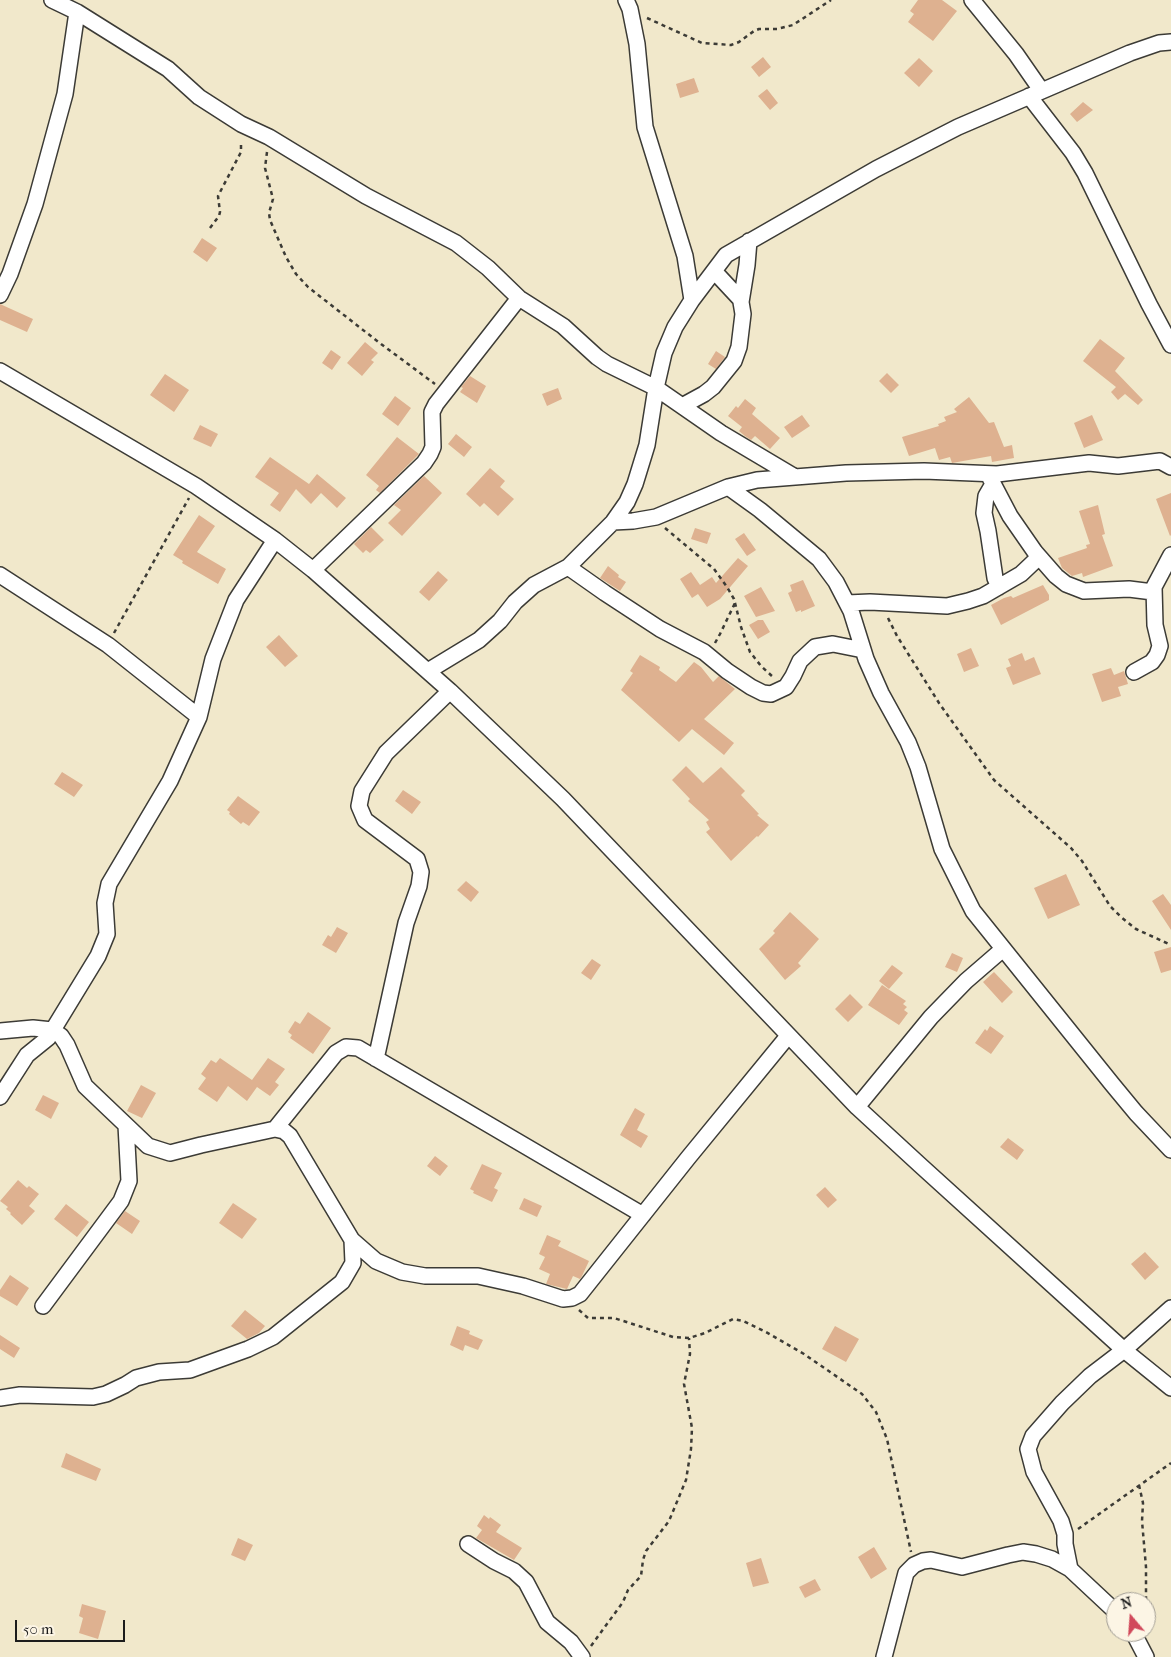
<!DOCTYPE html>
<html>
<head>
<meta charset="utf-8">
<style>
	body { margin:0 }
	#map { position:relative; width:1171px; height:1657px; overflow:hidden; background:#f1e8cb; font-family:"IM FELL French Canon",serif }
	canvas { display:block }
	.north { position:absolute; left:1106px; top:1592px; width:50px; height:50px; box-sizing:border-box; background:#fcf5e5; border:1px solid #a29e95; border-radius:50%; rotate:342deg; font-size:14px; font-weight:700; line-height:20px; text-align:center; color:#1c1c1c }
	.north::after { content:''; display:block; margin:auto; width:18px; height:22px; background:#d1495b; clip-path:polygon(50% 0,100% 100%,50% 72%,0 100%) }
	.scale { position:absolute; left:15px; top:1620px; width:110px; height:22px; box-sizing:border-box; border:2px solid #1c1c1c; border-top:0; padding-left:6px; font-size:15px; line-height:18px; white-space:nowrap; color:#1c1c1c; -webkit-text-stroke:4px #fcf5e5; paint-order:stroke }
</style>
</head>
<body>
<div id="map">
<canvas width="1171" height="1657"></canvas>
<div class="north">N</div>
<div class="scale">50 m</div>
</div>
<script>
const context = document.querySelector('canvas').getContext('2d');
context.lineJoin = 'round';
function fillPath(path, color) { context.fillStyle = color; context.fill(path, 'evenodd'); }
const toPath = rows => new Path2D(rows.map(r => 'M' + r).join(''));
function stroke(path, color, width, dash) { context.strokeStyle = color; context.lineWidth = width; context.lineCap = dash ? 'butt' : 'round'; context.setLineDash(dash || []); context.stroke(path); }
fillPath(toPath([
	[918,0,942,0,957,11,933,41,908,22,914,14,910,11],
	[763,57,771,67,759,77,751,67],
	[919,58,933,71,919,87,904,73],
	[694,78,699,92,680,98,676,84],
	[767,89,778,103,770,110,758,96],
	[1083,102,1093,110,1077,122,1070,114],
	[202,238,217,248,207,262,193,252],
	[0,304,33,319,27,332,0,320],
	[1100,339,1125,358,1115,371,1143,400,1138,405,1125,394,1118,400,1111,392,1116,387,1083,361],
	[365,342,378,353,371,360,374,362,362,376,347,363],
	[331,350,341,357,332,370,322,363],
	[716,351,725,357,716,369,708,364],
	[887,373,899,385,891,393,879,381],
	[165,374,189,390,174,412,150,395],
	[470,376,486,386,477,403,460,392,463,388,461,387],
	[558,388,562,399,547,406,542,394],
	[395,396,411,408,398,426,382,414],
	[969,397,989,423,994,422,1004,447,1012,445,1014,458,992,462,991,456,952,463,950,457,939,460,935,448,909,456,902,437,939,426,938,424,946,421,944,417,957,412,954,409],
	[745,399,756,408,752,414,780,438,770,449,755,436,751,440,745,436,739,431,742,427,728,416,736,406,738,408],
	[802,415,810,426,792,438,784,427],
	[1092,415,1103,440,1084,448,1074,423],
	[200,425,218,434,211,447,193,439],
	[456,434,472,447,464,457,448,444],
	[397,437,419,454,380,493,376,490,379,486,366,475],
	[270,457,309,484,317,474,346,498,337,508,321,493,311,504,296,489,280,512,270,505,279,493,255,477],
	[490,468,505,481,500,487,514,499,498,516,484,503,480,507,466,494],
	[424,476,442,493,402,536,388,523,401,510,394,505],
	[1171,493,1171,535,1170,536,1156,499],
	[1098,505,1105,534,1102,535,1113,566,1083,577,1082,573,1072,576,1062,568,1058,558,1087,548,1086,545,1090,544,1079,511],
	[199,515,215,526,197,552,226,569,218,584,182,563,183,561,173,555],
	[371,527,384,540,370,553,366,550,363,553,354,544],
	[695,528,711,533,707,544,691,539],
	[744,533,756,550,747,556,735,539],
	[738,558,748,566,720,599,707,607,698,594,692,598,680,579,691,572,700,585,712,577,716,583],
	[608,566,619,575,618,577,626,582,620,591,600,578],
	[438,571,448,580,429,601,419,592],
	[803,580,815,606,801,612,801,610,796,612,788,593,792,591,790,585],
	[1043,585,1049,595,1049,600,1001,625,991,605,1004,598,1011,596,1013,598],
	[761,587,775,611,756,617,744,596],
	[758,620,763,620,770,632,758,639,749,625],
	[279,635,298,656,285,667,266,647],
	[971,648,979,666,964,672,957,654],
	[1022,653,1025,661,1034,657,1041,674,1013,685,1006,668,1011,666,1008,659],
	[640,655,660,667,659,670,676,682,694,662,701,667,713,682,719,676,735,689,704,719,734,743,724,755,692,729,679,742,621,690,633,673,630,671],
	[1111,668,1114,675,1124,671,1128,684,1118,687,1121,696,1102,702,1092,674],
	[686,766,703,783,721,767,745,791,741,795,759,814,757,815,769,825,758,837,757,836,731,861,706,832,710,829,706,822,709,820,688,801,690,799,672,780],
	[62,772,83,785,74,797,54,784],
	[403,790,421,802,412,814,395,801],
	[238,796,260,812,249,826,243,822,241,824,229,814,230,812,227,810],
	[1066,874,1080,905,1048,919,1034,888],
	[466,881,479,892,471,902,457,890],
	[1163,894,1171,905,1171,930,1152,901],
	[790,912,819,939,798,963,801,966,785,980,759,949,775,933,773,931],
	[337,927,348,933,336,953,322,945,328,935,331,937],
	[1171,947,1171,970,1161,973,1154,952],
	[952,953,963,958,957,972,945,967],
	[592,959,601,965,591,980,581,973],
	[892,965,903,973,889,989,879,981],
	[994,972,1013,992,1002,1003,983,982],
	[882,985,906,1001,903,1004,907,1007,904,1010,908,1013,899,1025,868,1005],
	[850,994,863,1007,848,1022,835,1009],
	[308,1012,331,1028,313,1054,290,1038,292,1035,288,1032,295,1021,300,1024],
	[990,1026,1004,1036,991,1054,975,1043,985,1029,987,1031],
	[220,1058,252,1080,268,1058,285,1069,275,1082,279,1085,270,1096,257,1087,247,1101,228,1086,217,1102,198,1089,206,1078,201,1074,211,1060,216,1063],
	[141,1085,156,1093,142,1118,127,1111],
	[43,1095,59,1103,51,1119,35,1110],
	[635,1108,645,1114,637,1130,648,1136,641,1148,620,1135],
	[1008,1138,1024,1150,1017,1160,1000,1147],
	[435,1156,448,1166,440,1176,427,1166],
	[482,1164,502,1173,494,1188,498,1190,492,1202,473,1193,474,1191,470,1189],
	[18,1180,27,1188,29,1186,39,1194,29,1206,35,1211,22,1225,10,1214,11,1213,6,1209,8,1207,0,1201],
	[825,1187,837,1200,828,1208,816,1195],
	[524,1198,542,1206,537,1217,519,1209],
	[233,1203,257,1219,242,1239,219,1223],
	[66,1204,89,1222,77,1237,54,1219],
	[125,1211,140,1221,132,1234,116,1223],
	[547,1235,561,1241,558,1246,589,1261,582,1276,580,1279,573,1276,567,1289,546,1284,550,1274,539,1269,545,1257,539,1254],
	[1145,1252,1159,1267,1145,1280,1131,1264],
	[10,1275,29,1288,17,1306,0,1296,0,1290],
	[245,1310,265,1326,259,1333,247,1339,231,1326],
	[457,1326,470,1331,469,1334,483,1340,478,1350,465,1345,463,1351,450,1345],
	[835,1326,859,1339,846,1362,822,1349],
	[0,1335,20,1348,14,1358,0,1349],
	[66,1453,101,1469,96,1481,61,1467],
	[484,1515,489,1519,490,1517,501,1525,496,1532,522,1548,514,1560,476,1538,482,1530,477,1526],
	[238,1538,253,1545,245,1561,231,1555],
	[874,1547,887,1569,871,1579,858,1557],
	[761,1558,769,1583,753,1587,746,1563],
	[815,1579,821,1590,805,1598,799,1587],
	[82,1604,106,1611,98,1639,79,1633,83,1618,79,1616]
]), '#deb190');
const minor = toPath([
	[52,0,77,12,168,69,199,97,241,124,269,137,366,196,456,243,488,268,519,298,563,326,597,357,607,364,656,388,721,433,795,477],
	[626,0,630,9,637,44,645,127,685,256,692,300],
	[972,0,1016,54,1041,90],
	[1029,96,1073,153,1085,173,1149,304,1171,345],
	[714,271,741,300],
	[0,295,10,274,35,204,65,94,77,12],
	[0,371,196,486,275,540,313,570,450,691,563,799,857,1107,920,1165,1124,1350,1171,1388],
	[682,406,704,394,713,387,734,361,739,347,743,314,741,302,747,265,749,241],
	[988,474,1010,516,1035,552,1056,576,1066,584,1084,591,1129,589,1153,592],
	[993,484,986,496,984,513,988,531,995,578,999,587],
	[728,487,760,510,819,559,836,582,851,611,866,659,881,693,908,742,918,767,942,849,973,911,1112,1084,1136,1113,1171,1150],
	[613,522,633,521,656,517,728,487,757,480,795,477,846,473,924,471,997,474,1089,463,1118,466,1160,461,1171,467],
	[568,567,605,593,660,629,704,652,727,671,751,687,763,693,771,694,786,687,793,676,800,661,815,647,833,644,863,650],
	[313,570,424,463,430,454,433,447,432,412,436,404,519,298],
	[0,575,108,645,199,717],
	[847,603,870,602,947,606,968,601,983,596,1021,574,1039,557],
	[428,671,479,640,500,621,515,602,534,585,568,567,613,522,627,502,635,484,647,445,656,388,664,353,675,327,692,300,726,255,876,169,958,127,1130,53,1159,43,1171,42],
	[1134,672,1152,662,1157,655,1160,646,1155,625,1154,587,1171,555],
	[0,1031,33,1028,52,1030,61,1036,67,1045,85,1086,148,1146,170,1153,201,1145,275,1129,284,1131,290,1136,352,1240,376,1261,402,1272,425,1276,478,1276,523,1286,563,1299,572,1298,580,1294,688,1158,788,1036],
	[376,1059,406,923,419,886,421,872,417,859,365,820,359,806,362,791,386,753,450,691],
	[0,1097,27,1055,48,1038,98,956,107,934,105,903,109,884,170,781,199,717,213,659,236,600,275,540],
	[857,1107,931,1017,966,981,1003,949],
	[275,1129,336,1053,346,1047,358,1048,643,1215],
	[43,1306,121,1201,129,1181,126,1125],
	[0,1398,20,1395,93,1397,106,1394,125,1385,136,1378,159,1372,190,1370,248,1349,273,1337,342,1282,353,1263,352,1240],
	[468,1544,494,1561,514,1571,526,1582,547,1622,571,1642,582,1657],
	[1070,1569,1065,1544,1065,1534,1061,1521,1034,1472,1028,1449,1033,1436,1062,1403,1090,1376,1124,1350,1171,1308],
	[1133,1632,1146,1657],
	[884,1657,906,1573,914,1565,923,1561,931,1560,962,1567,1008,1555,1023,1552,1036,1554,1052,1559,1070,1569,1116,1612]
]);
stroke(minor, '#3c3b36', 18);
stroke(toPath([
	[647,18,702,43,731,45,739,42,754,31,759,29,777,29,793,25,831,0],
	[267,152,265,168,273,199,269,213,270,220,286,257,296,274,308,287,381,344,435,384],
	[210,228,219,216,220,212,218,196,241,152,241,141],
	[665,528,714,569,727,587,734,599,741,627,750,652,761,666,773,677],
	[888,618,897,636,939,703,994,780,1071,848,1082,861,1110,906,1121,917,1136,929,1171,945],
	[114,633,189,498],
	[715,643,720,634,735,603],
	[579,1310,588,1318,614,1318,673,1337,689,1338,705,1333,733,1319,743,1321,766,1332,804,1354,862,1394,876,1412,887,1439,911,1552],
	[1139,1485,1143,1503,1142,1521,1146,1567,1146,1602],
	[1078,1529,1171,1463],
	[1146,1608,1148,1626],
	[591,1646,623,1602,628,1590,641,1576,643,1560,646,1551,669,1521,686,1480,691,1449,692,1428,684,1384,690,1354,689,1338]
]), '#3c3b36', 2.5, [4, 4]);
stroke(minor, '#fff', 15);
</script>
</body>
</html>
